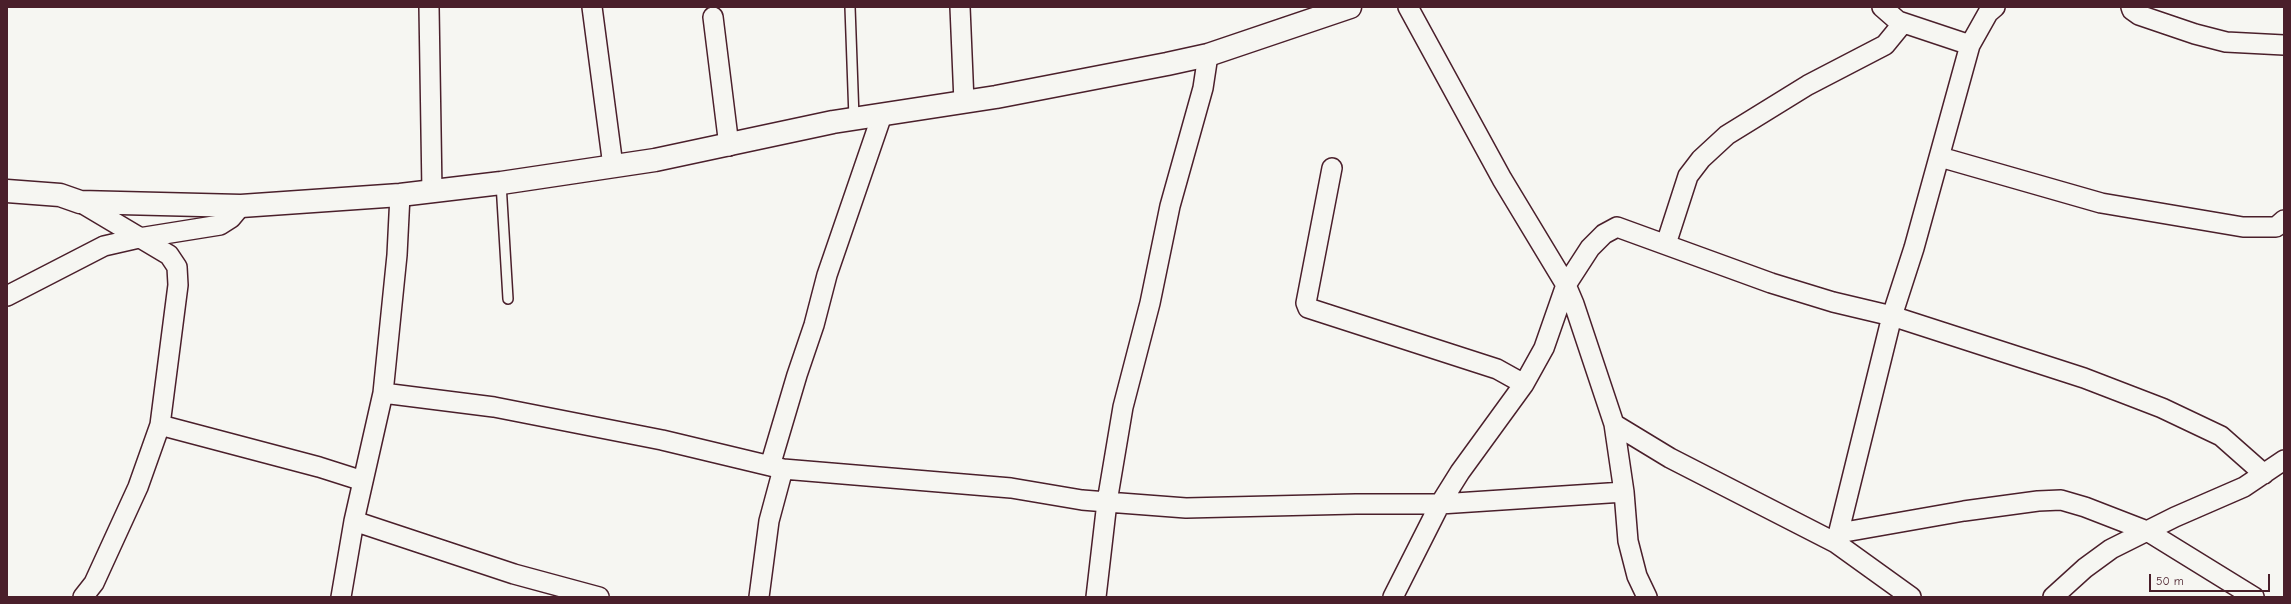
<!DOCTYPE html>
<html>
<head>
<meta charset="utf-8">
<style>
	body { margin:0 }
	#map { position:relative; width:2291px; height:604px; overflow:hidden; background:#f6f6f2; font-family:"Comic Neue",sans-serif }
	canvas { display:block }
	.frame { position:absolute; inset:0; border:8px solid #4a1f2b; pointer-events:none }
	.scale { position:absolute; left:2149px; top:574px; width:121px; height:18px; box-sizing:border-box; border:2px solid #4a1f2b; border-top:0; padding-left:5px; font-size:12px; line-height:14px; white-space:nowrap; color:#4a1f2b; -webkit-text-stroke:3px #f6f6f2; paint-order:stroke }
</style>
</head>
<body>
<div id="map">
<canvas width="2291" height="604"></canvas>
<div class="frame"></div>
<div class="scale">50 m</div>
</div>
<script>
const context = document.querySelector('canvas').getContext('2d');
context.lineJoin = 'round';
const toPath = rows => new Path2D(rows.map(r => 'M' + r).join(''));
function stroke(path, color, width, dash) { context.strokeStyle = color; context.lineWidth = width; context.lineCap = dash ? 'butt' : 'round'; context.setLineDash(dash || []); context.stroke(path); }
const service = toPath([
	[850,7,854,118],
	[501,183,508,299]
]);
const minor = toPath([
	[429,7,432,192],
	[592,7,613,166],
	[960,7,964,102],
	[1408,7,1502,179,1566,285,1574,304,1614,424,1624,492,1628,541,1637,576,1647,597],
	[1882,7,1898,21,1970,45],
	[2131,7,2132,10,2139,15,2195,34,2226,42,2284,45],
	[713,17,729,146],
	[1940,157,2101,203,2243,227,2276,227,2284,220],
	[1332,168,1306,303,1308,308,1497,369,1524,384],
	[80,202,169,255,177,267,178,285,160,425,138,487,94,583,83,597],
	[1666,244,1688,176,1701,159,1727,135,1808,85,1885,45,1903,23],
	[7,296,104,246,139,238,220,225,231,218,241,206],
	[383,393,494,407,662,440,783,469,1011,488,1082,500,1107,502,1186,508,1356,504,1440,504,1624,492],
	[1614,424,1670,458,1836,543,1911,597],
	[160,425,319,467,363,481],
	[770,466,797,375,814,325,827,275,882,115],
	[354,521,514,574,599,597],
	[1839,533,1964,511,2038,501,2061,500,2085,507,2147,531,2254,597],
	[1836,543,1892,316,1914,248,1970,45,1988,13,1995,7],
	[341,597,354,521,383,393,397,255,400,195],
	[759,597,769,521,783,469],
	[1096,597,1107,502,1123,407,1150,303,1170,206,1203,88,1208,55],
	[1393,597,1440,504,1460,472,1524,384,1544,348,1566,285,1590,248,1604,234,1617,227,1771,283,1833,302,1892,316,2084,378,2162,408,2221,436,2264,474],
	[2053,597,2085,568,2111,549,2175,517,2244,487,2284,460]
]);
const tertiary = toPath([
	[7,191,60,195,80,202,241,206,400,195,501,183,655,160,833,122,996,97,1167,64,1208,55,1350,7]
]);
stroke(service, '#4a1f2b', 12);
stroke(minor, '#4a1f2b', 22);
stroke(tertiary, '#4a1f2b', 25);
stroke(service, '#f6f6f2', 9);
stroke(minor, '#f6f6f2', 19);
stroke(tertiary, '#f6f6f2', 22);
</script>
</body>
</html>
